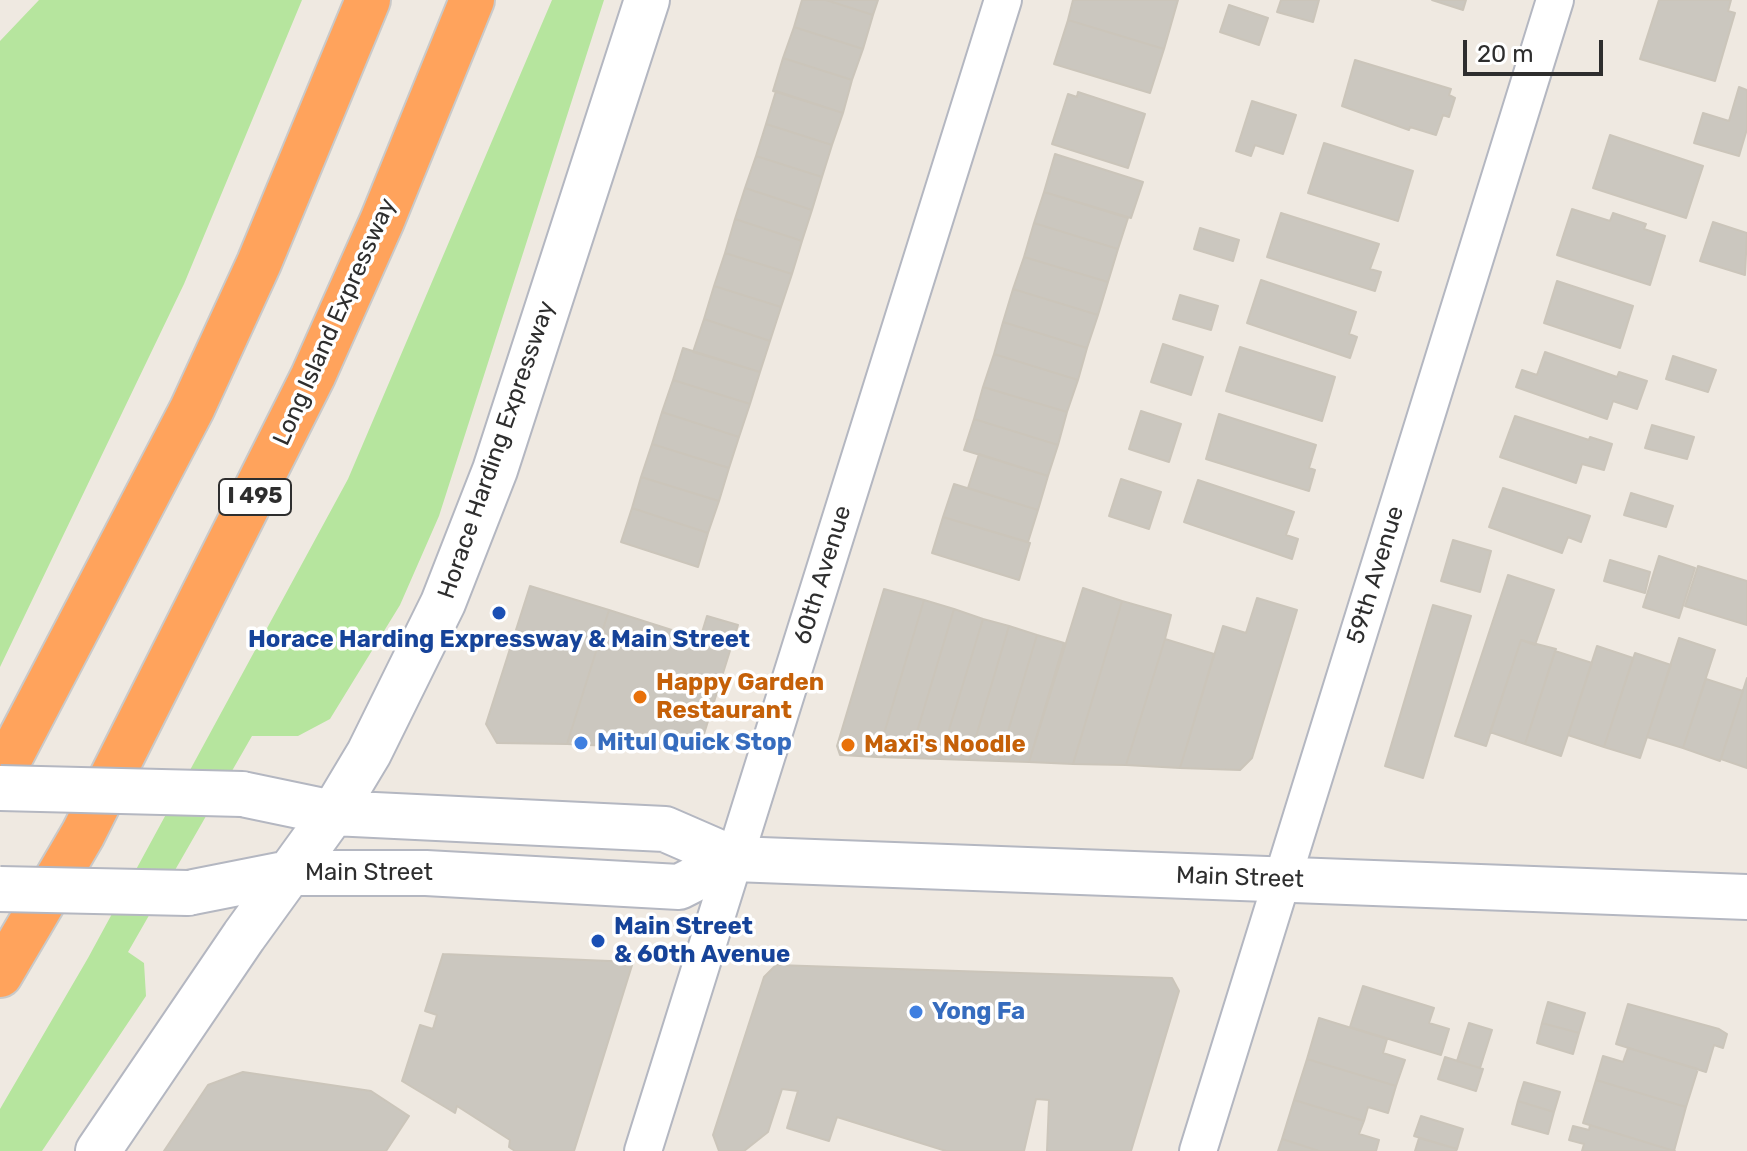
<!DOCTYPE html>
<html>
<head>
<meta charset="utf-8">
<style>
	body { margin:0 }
	#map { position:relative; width:1747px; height:1151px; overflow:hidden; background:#efe9e1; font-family:Rubik,sans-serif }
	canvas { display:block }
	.scale { position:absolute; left:1463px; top:40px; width:140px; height:36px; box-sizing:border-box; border:4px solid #2e2e2e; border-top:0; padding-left:10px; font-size:24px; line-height:28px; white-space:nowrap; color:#2e2e2e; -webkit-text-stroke:6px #fff; paint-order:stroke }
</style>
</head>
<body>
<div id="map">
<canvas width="1747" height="1151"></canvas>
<div class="scale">20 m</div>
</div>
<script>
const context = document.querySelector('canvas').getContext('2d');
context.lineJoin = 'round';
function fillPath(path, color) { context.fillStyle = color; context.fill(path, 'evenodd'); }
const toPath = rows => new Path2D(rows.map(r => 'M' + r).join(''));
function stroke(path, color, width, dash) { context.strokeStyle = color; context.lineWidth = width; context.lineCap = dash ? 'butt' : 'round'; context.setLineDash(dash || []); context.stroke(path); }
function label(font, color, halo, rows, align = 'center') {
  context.font = font + ' Rubik,sans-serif'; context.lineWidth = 7; context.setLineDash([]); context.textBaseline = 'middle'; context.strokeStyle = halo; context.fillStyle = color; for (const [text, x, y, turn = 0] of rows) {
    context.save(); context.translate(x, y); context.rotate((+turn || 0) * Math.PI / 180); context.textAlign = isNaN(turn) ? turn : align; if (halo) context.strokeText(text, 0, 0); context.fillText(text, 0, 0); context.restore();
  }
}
fillPath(toPath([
	[39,0,302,0,184,284,0,667,0,41],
	[552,0,604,0,439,516,400,605,330,719,298,736,252,736,128,952,144,963,146,996,42,1151,0,1151,0,1109,88,958,348,479]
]), '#b6e59e');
const building = toPath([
	[802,0,826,0,873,15,863,49,794,27,802,0],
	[826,0,878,0,873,15,826,0],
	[1073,0,1178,0,1164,49,1068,20,1073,0],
	[1281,0,1319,0,1313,22,1277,12,1281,0],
	[1432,0,1466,0,1463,10,1432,0],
	[1659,0,1731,0,1728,11,1735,13,1715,81,1640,59,1659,0],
	[1229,5,1268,18,1259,45,1220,32,1229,5],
	[1068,20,1164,49,1150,93,1054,64,1068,20],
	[794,27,863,49,852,80,783,58,794,27],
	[783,58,852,80,843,113,773,91,783,58],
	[1355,60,1451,89,1449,95,1455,98,1449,117,1443,115,1436,135,1410,127,1409,130,1342,106,1355,60],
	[1739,87,1747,90,1747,129,1739,156,1694,143,1703,113,1729,121,1739,87],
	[776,91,843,113,832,145,766,124,776,91],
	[1078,92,1145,114,1128,168,1052,144,1068,94,1077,97,1078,92],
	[1252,101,1296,115,1283,154,1255,145,1251,156,1236,151,1252,101],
	[766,124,832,145,822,177,756,156,766,124],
	[1610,135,1703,166,1686,218,1593,188,1610,135],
	[1324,143,1413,171,1398,221,1308,193,1324,143],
	[1055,154,1143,182,1131,218,1044,192,1055,154],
	[756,156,822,177,812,210,745,188,756,156],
	[745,188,812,210,802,241,735,219,745,188],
	[1044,192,1128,218,1118,249,1034,223,1044,192],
	[1572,209,1610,221,1613,213,1646,224,1644,229,1665,236,1650,285,1557,255,1572,209],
	[1281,213,1379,244,1370,269,1381,272,1375,291,1267,257,1281,213],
	[735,219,802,241,792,274,725,253,735,219],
	[1713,222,1747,233,1745,275,1700,261,1713,222],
	[1034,223,1118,249,1108,282,1024,257,1034,223],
	[1200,228,1239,240,1233,261,1194,249,1200,228],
	[725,253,792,274,781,307,714,286,725,253],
	[1024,257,1108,282,1098,315,1013,289,1024,257],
	[1261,280,1356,312,1349,334,1357,337,1350,358,1247,323,1261,280],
	[1557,281,1633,306,1620,348,1544,323,1557,281],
	[714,286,781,307,770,341,704,319,714,286],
	[1013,289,1098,315,1087,348,1003,322,1013,289],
	[1180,295,1218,306,1211,330,1173,319,1180,295],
	[704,319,770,341,760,372,693,352,704,319],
	[1003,322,1087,348,1078,380,994,354,1003,322],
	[1163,344,1203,357,1191,395,1151,382,1163,344],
	[1240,347,1335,377,1322,421,1226,391,1240,347],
	[683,348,760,372,750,404,673,380,683,348],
	[1545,352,1617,377,1619,372,1647,381,1637,409,1613,401,1607,419,1516,387,1522,370,1537,375,1545,352],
	[994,354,1078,380,1067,412,983,387,994,354],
	[1673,356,1716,370,1708,392,1666,379,1673,356],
	[673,380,750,404,739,437,662,412,673,380],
	[983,387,1067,412,1058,445,974,419,983,387],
	[1141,411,1181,424,1169,462,1129,449,1141,411],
	[662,412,739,437,729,468,652,444,662,412],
	[1219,414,1316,445,1309,468,1315,470,1309,491,1206,459,1219,414],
	[1515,416,1589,440,1590,437,1612,444,1604,470,1582,464,1576,483,1500,457,1515,416],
	[974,419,1058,445,1048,476,964,450,974,419],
	[1652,425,1694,437,1687,459,1645,448,1652,425],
	[652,444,729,468,719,501,641,477,652,444],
	[979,454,1048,476,1038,510,968,488,979,454],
	[641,477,719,501,708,533,632,508,641,477],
	[1121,479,1161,492,1149,529,1109,516,1121,479],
	[1198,480,1294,512,1286,535,1298,539,1292,559,1184,522,1198,480],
	[954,484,1038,510,1028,542,943,517,954,484],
	[1503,488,1590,516,1581,542,1568,537,1562,553,1489,527,1503,488],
	[1631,493,1673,506,1666,527,1624,515,1631,493],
	[632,508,708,533,698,567,621,542,632,508],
	[943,517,1030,543,1019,580,932,553,943,517],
	[1453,540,1491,551,1480,592,1441,581,1453,540],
	[1659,556,1695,568,1679,618,1643,607,1659,556],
	[1610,560,1650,572,1645,593,1604,581,1610,560],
	[1698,566,1747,581,1747,625,1685,606,1698,566],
	[1508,575,1554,590,1535,645,1521,640,1486,746,1455,736,1508,575],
	[530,586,609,610,567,744,497,743,486,724,530,586],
	[1083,588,1122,601,1073,764,1029,762,1083,588],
	[884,589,924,600,877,757,840,755,837,746,884,589],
	[1257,598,1297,610,1252,758,1240,770,1180,768,1223,626,1246,633,1257,598],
	[924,600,954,609,909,758,877,757,924,600],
	[1122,601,1171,615,1165,639,1126,765,1073,764,1122,601],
	[1433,605,1471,616,1423,778,1385,766,1433,605],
	[954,609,983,619,940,759,909,758,954,609],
	[609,610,700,639,707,616,738,625,699,750,567,744,609,610],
	[983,619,1009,626,969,760,940,759,983,619],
	[1009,626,1037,635,999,761,969,760,1009,626],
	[1037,635,1064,643,1029,762,999,761,1037,635],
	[1679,638,1715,650,1683,748,1647,737,1679,638],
	[1165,639,1214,654,1180,768,1126,765,1165,639],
	[1521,640,1556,649,1525,744,1490,732,1521,640],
	[1597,646,1633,658,1604,747,1568,735,1597,646],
	[1555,651,1592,663,1561,756,1525,744,1555,651],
	[1635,653,1671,665,1640,758,1604,747,1635,653],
	[1747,678,1747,768,1721,759,1747,678],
	[1706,679,1743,691,1720,761,1683,748,1706,679],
	[443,954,633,962,574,1151,515,1151,509,1147,510,1140,457,1106,455,1113,402,1081,420,1025,433,1029,437,1015,425,1011,443,954],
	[776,965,1172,978,1179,991,1131,1151,1047,1151,1049,1100,1036,1099,1024,1151,946,1151,837,1117,829,1141,787,1128,798,1091,782,1089,768,1132,744,1151,719,1151,713,1135,764,977,776,965],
	[1363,986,1434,1008,1429,1023,1449,1029,1441,1055,1350,1027,1363,986],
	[1548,1002,1585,1013,1579,1033,1542,1023,1548,1002],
	[1628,1004,1719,1029,1727,1034,1723,1048,1714,1045,1706,1072,1616,1044,1628,1004],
	[1319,1018,1387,1039,1383,1053,1405,1060,1396,1086,1307,1059,1319,1018],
	[1469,1023,1492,1030,1480,1068,1457,1061,1469,1023],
	[1542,1023,1579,1033,1573,1054,1537,1043,1542,1023],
	[1628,1048,1698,1069,1686,1107,1596,1080,1603,1056,1623,1062,1628,1048],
	[1445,1057,1483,1069,1476,1091,1438,1079,1445,1057],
	[1307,1059,1396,1086,1388,1113,1368,1107,1364,1121,1294,1100,1307,1059],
	[243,1072,371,1091,409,1116,386,1151,164,1151,208,1085,243,1072],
	[1596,1080,1686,1107,1674,1151,1583,1123,1596,1080],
	[1524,1082,1560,1092,1554,1112,1518,1101,1524,1082],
	[1294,1100,1364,1121,1359,1134,1379,1140,1376,1151,1319,1151,1282,1139,1294,1100],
	[1518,1101,1554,1112,1548,1134,1512,1124,1518,1101],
	[1421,1116,1463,1129,1457,1149,1414,1136,1421,1116],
	[1590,1125,1674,1151,1675,1151,1582,1151,1584,1144,1569,1140,1573,1126,1589,1130,1590,1125],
	[1419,1138,1457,1149,1456,1151,1415,1151,1419,1138],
	[1282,1139,1319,1151,1278,1151,1282,1139]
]);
fillPath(building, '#cbc7bf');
stroke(building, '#cbc5ba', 2);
const minor = toPath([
	[643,1151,1003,0],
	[1198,1151,1555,0]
]);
const secondary = toPath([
	[242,794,333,813,665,829,734,859,1747,897],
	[188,893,289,873,426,873,679,887,734,859],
	[98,1151,244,936,333,813,369,753,443,603,495,470,647,0]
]);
const motorway = toPath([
	[0,777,192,409,259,263,368,0],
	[0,975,83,834,313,376,382,221,472,0]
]);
stroke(minor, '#b4b7c1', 40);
stroke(secondary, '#b4b7c1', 48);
stroke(motorway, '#c9c9c9', 48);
stroke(minor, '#fff', 36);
stroke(secondary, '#fff', 44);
stroke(motorway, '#ffa35c', 44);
const secondaryBridge = toPath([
	[0,788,242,794],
	[0,889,188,893]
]);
stroke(secondaryBridge, '#b4b7c1', 48, []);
stroke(secondaryBridge, '#fff', 44);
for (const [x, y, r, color] of [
	[499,613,8,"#1a4fb4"],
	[640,697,8,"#e8710a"],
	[581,743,8,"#3f7fe0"],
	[848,745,8,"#e8710a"],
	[598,941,8,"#1a4fb4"],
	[916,1012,8,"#3f7fe0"]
]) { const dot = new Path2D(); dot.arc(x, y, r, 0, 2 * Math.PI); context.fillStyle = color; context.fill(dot); stroke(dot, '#fff', 3); }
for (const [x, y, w] of [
	[255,497,72]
]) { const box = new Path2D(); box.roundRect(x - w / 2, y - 18, w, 36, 6); context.fillStyle = '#fff'; context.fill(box); stroke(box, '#2e2e2e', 2); }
label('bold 22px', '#2e2e2e', null, [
	["I 495",255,497]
]);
label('24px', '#2e2e2e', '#fff', [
	["Long Island Expressway",335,322,-66],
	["Horace Harding Expressway",497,450,-71],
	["60th Avenue",823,575,-73],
	["59th Avenue",1376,575,-73],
	["Main Street",369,873],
	["Main Street",1240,878,2]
]);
label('bold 24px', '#164399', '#fff', [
	["Horace Harding Expressway & Main Street",499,640],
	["Main Street",614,927,"left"],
	["& 60th Avenue",614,955,"left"]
]);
label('bold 24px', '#c56008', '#fff', [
	["Happy Garden",656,683],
	["Restaurant",656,711],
	["Maxi's Noodle",864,745]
], 'left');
label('bold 24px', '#366cbe', '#fff', [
	["Mitul Quick Stop",597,743],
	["Yong Fa",932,1012]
], 'left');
</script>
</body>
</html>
